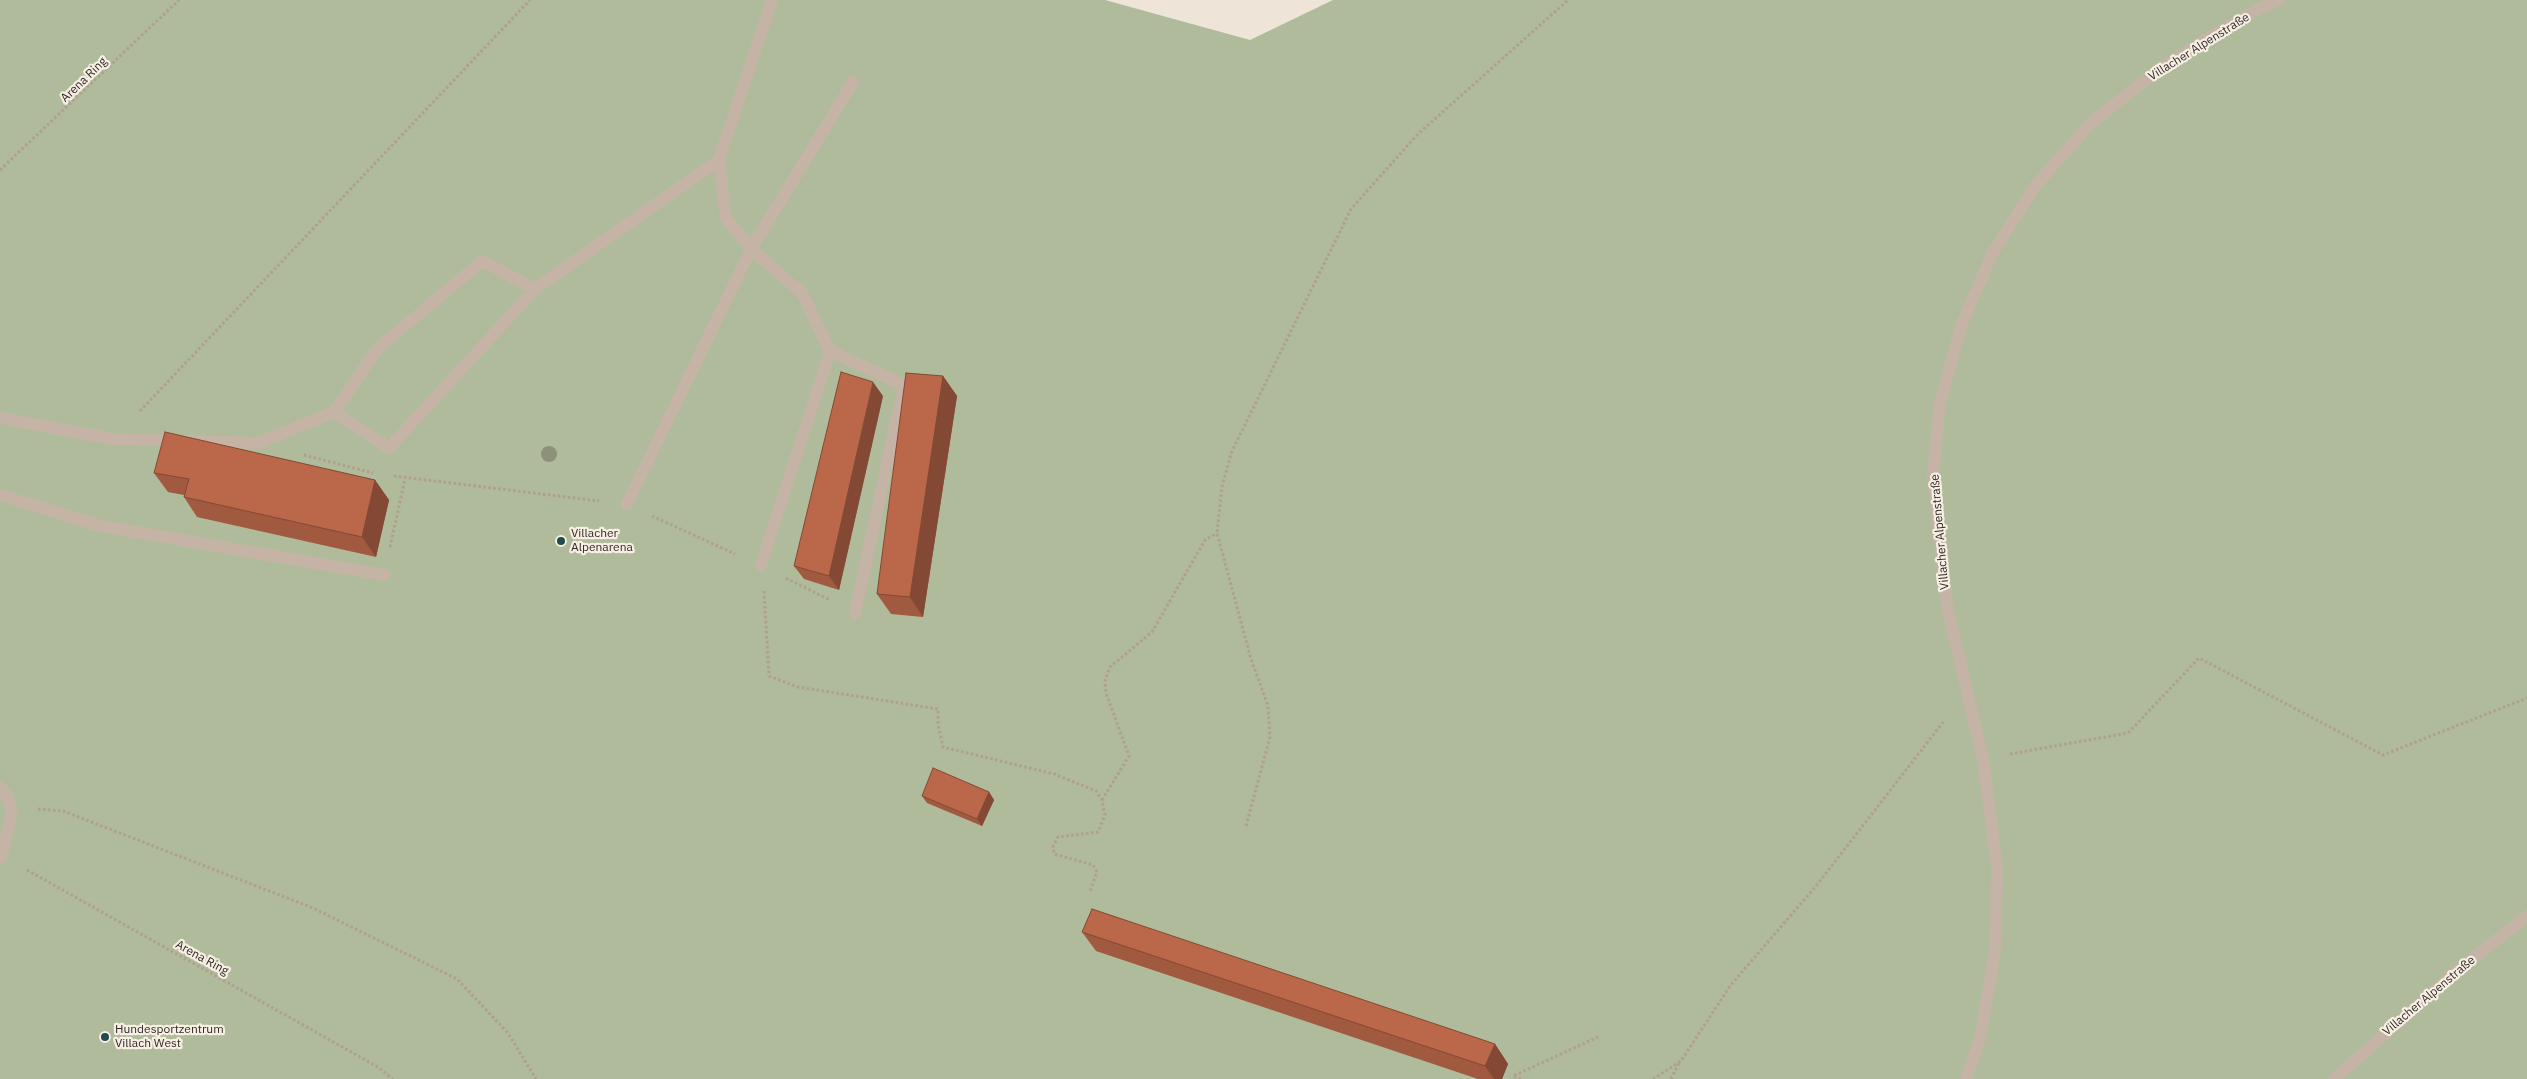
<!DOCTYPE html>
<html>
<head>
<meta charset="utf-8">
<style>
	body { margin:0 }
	canvas { display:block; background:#eee4d8 }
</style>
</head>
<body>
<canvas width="2527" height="1079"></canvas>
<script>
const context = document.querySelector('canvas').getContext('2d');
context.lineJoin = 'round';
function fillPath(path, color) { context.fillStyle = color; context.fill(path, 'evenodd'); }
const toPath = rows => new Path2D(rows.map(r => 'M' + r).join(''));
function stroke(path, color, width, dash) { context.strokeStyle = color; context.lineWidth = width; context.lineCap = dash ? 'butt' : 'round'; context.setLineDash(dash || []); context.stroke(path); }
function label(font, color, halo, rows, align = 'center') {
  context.font = font + ' "IBM Plex Sans",sans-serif'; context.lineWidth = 4.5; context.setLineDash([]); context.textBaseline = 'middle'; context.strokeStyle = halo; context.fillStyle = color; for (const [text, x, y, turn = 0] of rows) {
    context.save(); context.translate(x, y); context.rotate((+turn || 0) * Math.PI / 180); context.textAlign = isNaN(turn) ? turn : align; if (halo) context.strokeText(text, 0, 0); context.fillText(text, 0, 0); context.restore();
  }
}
fillPath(toPath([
	[0,0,1105,0,1250,40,1333,0,2527,0,2527,1079,0,1079]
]), '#afbb9a');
stroke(toPath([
	[0,170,179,0],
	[140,411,530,0],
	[304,455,373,473],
	[394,476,599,501],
	[652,516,735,554],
	[390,547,405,479],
	[786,578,830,600],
	[764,591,769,676,798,687,938,709,938,724,943,747,1054,774,1096,791,1102,800,1105,815,1098,832,1058,837,1053,847,1054,854,1093,865,1097,872,1090,892],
	[2010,754,2128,733,2199,658,2383,755,2527,698],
	[1102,800,1129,756,1106,693,1105,681,1110,667,1152,632,1205,540,1217,533],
	[38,809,63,811,313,908,457,979,508,1033,536,1079],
	[1246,826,1270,737,1268,706,1251,659,1217,533,1222,486,1232,451,1351,209,1417,135,1568,0],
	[27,870,378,1067,393,1079],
	[1521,1079,1513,1076,1600,1036],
	[1653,1079,1681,1061,1730,986,1816,886,1944,721],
	[1671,1079,1680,1061]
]), '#b09f90', 3, [2.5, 2.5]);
stroke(toPath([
	[719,160,726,218,751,249,802,293,830,351,761,565],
	[535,289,482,261,378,348,334,412,389,448,535,289,719,160,772,0],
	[830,351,904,385,855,613],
	[0,418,113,439,258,443,334,412],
	[0,495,101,526,384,575],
	[627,504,751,249,853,82],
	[0,787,7,796,11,807,11,816,2,857]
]), '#c5b4a6', 12);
stroke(toPath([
	[1966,1079,1980,1039,1995,951,1997,868,1983,759,1948,611,1933,476,1940,404,1961,326,1992,254,2035,186,2091,123,2165,65,2256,10,2278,0],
	[2334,1079,2453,974,2527,916]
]), '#c5b4a6', 12);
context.fillStyle = '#8e9179';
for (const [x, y] of [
	[549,454]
]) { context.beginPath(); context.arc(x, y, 8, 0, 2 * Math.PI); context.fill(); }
fillPath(toPath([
	[943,376,957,396,923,617,891,614,877,594],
	[883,396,839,590,804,579,794,566],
	[154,473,375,480,389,500,376,557,197,517,184,497,184,495,168,492],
	[989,792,994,800,982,826,927,803,922,796],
	[1082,932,1495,1044,1508,1064,1502,1079,1478,1079,1096,951]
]), '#a15940');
fillPath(toPath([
	[943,376,957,396,923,617,910,597],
	[873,382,883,396,839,590,829,576],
	[375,480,389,500,376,557,362,537],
	[989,792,994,800,982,826,977,819],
	[1495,1044,1508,1064,1502,1079,1494,1079,1485,1066]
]), '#834934');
const building = toPath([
	[841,372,873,382,829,576,794,566,841,372],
	[906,373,943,376,910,597,877,594,906,373],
	[165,432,375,480,362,537,184,497,189,479,154,473,165,432],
	[933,768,989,792,977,819,922,796,933,768],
	[1092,909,1495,1044,1485,1066,1082,932,1092,909]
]);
fillPath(building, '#bb684a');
stroke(building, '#834934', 1);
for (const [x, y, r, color] of [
	[561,541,5,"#204b4f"],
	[105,1037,5,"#204b4f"]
]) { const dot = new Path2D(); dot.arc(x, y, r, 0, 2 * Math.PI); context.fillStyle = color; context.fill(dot); stroke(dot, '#f7eee4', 2); }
label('12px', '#312a26', '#f7eee4', [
	["Villacher Alpenstraße",2199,47,-32],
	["Arena Ring",84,80,-44],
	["Villacher Alpenstraße",1940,532,-95],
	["Arena Ring",202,958,29],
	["Villacher Alpenstraße",2429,996,-40]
]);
label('12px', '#312a26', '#f7eee4', [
	["Villacher",571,534],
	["Alpenarena",571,548],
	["Hundesportzentrum",115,1030],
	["Villach West",115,1044]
], 'left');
</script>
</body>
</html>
